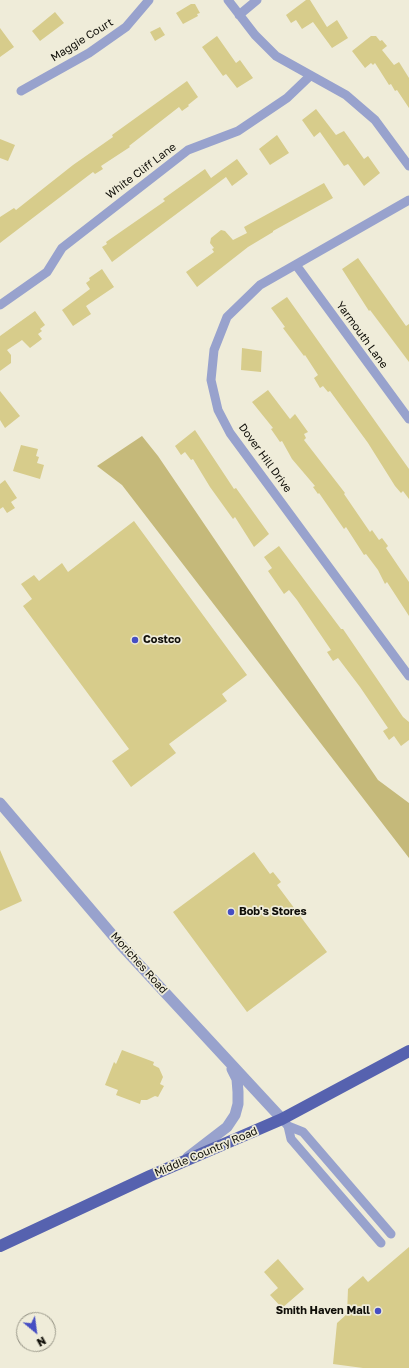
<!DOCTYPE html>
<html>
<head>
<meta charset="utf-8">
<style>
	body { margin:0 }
	#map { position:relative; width:409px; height:1368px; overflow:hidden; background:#efecd9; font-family:"Golos Text",sans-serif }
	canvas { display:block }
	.north { position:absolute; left:16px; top:1312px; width:40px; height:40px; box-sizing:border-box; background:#efecd9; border:1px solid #959385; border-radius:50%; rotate:151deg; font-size:11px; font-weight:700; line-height:16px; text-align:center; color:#0f0e08 }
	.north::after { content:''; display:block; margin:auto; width:14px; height:18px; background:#464ec3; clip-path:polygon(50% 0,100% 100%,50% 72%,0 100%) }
</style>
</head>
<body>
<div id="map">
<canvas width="409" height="1368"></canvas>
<div class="north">N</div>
</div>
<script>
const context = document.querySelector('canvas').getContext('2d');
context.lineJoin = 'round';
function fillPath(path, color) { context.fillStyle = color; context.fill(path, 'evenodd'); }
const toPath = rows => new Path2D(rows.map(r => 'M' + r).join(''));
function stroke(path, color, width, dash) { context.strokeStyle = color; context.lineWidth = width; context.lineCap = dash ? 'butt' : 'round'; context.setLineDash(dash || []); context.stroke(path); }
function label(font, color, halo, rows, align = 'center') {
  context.font = font + ' "Golos Text",sans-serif'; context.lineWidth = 3.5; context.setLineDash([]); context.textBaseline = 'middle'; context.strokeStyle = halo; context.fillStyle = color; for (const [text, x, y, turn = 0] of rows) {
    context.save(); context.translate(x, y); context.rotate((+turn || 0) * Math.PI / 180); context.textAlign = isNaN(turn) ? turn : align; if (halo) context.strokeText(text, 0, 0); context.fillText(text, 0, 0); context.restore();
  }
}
fillPath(toPath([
	[142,436,158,456,378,780,409,803,409,858,122,485,97,466]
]), '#c5b97a');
fillPath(toPath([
	[306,0,310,0,327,27,337,20,348,38,332,48,313,22,302,29,296,20,291,23,286,15],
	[191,4,195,4,200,13,197,14,198,16,183,24,176,13],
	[55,12,64,23,40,41,32,31],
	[160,27,165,35,155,41,150,32],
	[0,28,14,47,0,57],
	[217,36,236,63,240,60,253,78,237,88,226,74,223,76,202,47],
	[371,36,376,36,380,41,382,40,387,46,382,50,394,65,399,62,409,78,409,108,397,90,395,91,391,84,389,85,375,63,373,65,371,63,365,68,352,51],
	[187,81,198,97,188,105,189,106,182,111,179,107,129,146,130,147,101,166,103,169,95,174,93,172,0,243,0,217,14,208,16,210,73,165,113,137,112,135],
	[316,109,336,135,344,131,364,159,368,156,380,173,364,186,348,164,344,166,320,132,314,137,302,120],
	[277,135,289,153,270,165,259,149],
	[0,139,15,145,8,161,0,158],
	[237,159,248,174,232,186,226,177,112,262,102,247,107,244,106,242,165,201,163,199,205,169,211,178],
	[324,183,333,198,273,231,273,232,248,247,197,287,186,272,214,252,212,249,214,248,210,243,211,238,221,230,225,231,233,240,247,233,244,227],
	[358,258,406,326,409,324,409,362,370,310,369,311,342,269],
	[102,269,114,287,86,306,91,314,73,326,62,310,90,289,86,283,90,280,89,278],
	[287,297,409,469,409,499,403,491,401,493,395,486,368,443,330,391,328,392,323,386,320,388,314,378,318,375,305,355,304,356,283,328,285,327,271,308],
	[35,311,45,325,40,329,42,331,38,334,42,339,30,348,22,340,7,350,11,355,11,363,0,371,0,336],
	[242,348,262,351,261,372,241,370],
	[268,390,290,419,295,414,308,432,304,434,306,438,304,440,345,493,344,494,370,532,372,530,379,540,382,538,388,546,386,548,409,582,409,616,387,582,385,584,378,570,366,554,364,555,346,527,344,529,319,493,318,494,313,487,315,486,292,459,282,441,280,442,271,429,273,428,252,402],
	[0,391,20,416,5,428,0,420],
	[195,430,234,489,236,488,269,534,254,547,235,517,233,519,210,487,193,459,191,460,185,452,181,455,175,446],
	[21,445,38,449,36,456,39,457,37,463,44,465,40,479,13,471],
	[5,480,17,498,11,502,15,508,7,513,3,507,0,509,0,484],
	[134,521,247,675,222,694,227,701,169,744,176,753,131,787,112,761,129,749,23,606,32,599,21,584,34,575,39,581,62,563,68,572],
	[279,546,341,629,343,629,403,717,409,722,409,740,401,746,394,736,389,740,383,731,388,728,360,687,338,658,333,661,327,652,331,650,297,600,289,590,284,594,268,571,272,568,264,557],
	[0,850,22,901,0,911],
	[254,852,270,874,273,872,281,882,277,885,327,952,247,1012,173,912],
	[122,1050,154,1062,153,1065,159,1068,163,1077,160,1084,164,1086,158,1097,155,1096,147,1100,141,1100,140,1104,116,1095,118,1090,105,1085,114,1062,116,1064],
	[409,1247,409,1368,363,1368,333,1364,337,1323,347,1314,348,1289,363,1276,368,1282],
	[278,1259,304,1289,282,1308,270,1295,278,1288,264,1272]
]), '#d7cc8b');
stroke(toPath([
	[228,0,255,35,276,56,346,95,375,120,409,166],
	[239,15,257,0],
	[21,91,89,53,126,27,149,0],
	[409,200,260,285,227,317,214,350,211,380,218,410,230,433,409,676],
	[296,265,409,419],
	[0,305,47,272,62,248,188,150,238,131,287,98,310,76],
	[282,1119,288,1126,303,1132,391,1234],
	[288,1126,291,1139,381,1243]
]), '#98a2cd', 9);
stroke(toPath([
	[0,803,121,945,282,1119],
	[188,1157,227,1127,235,1115,238,1104,238,1092,237,1079,232,1069]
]), '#98a2cd', 11);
stroke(toPath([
	[0,1246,150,1176,282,1119,409,1051]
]), '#5662af', 12);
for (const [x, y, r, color] of [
	[135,640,4,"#464ec3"],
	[231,912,4,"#464ec3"],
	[378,1311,4,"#464ec3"]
]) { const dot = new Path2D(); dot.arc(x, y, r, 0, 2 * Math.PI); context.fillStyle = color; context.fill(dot); stroke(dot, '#efecd9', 1.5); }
label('11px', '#0f0e08', '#efecd9', [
	["Maggie Court",82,40,-32],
	["White Cliff Lane",141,171,-37],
	["Yarmouth Lane",362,335,54],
	["Dover Hill Drive",265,458,54],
	["Moriches Road",139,963,48],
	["Middle Country Road",206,1152,-23]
]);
label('bold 11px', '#0f0e08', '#efecd9', [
	["Costco",143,640],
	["Bob's Stores",239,912],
	["Smith Haven Mall",370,1311,"right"]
], 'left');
</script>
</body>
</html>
